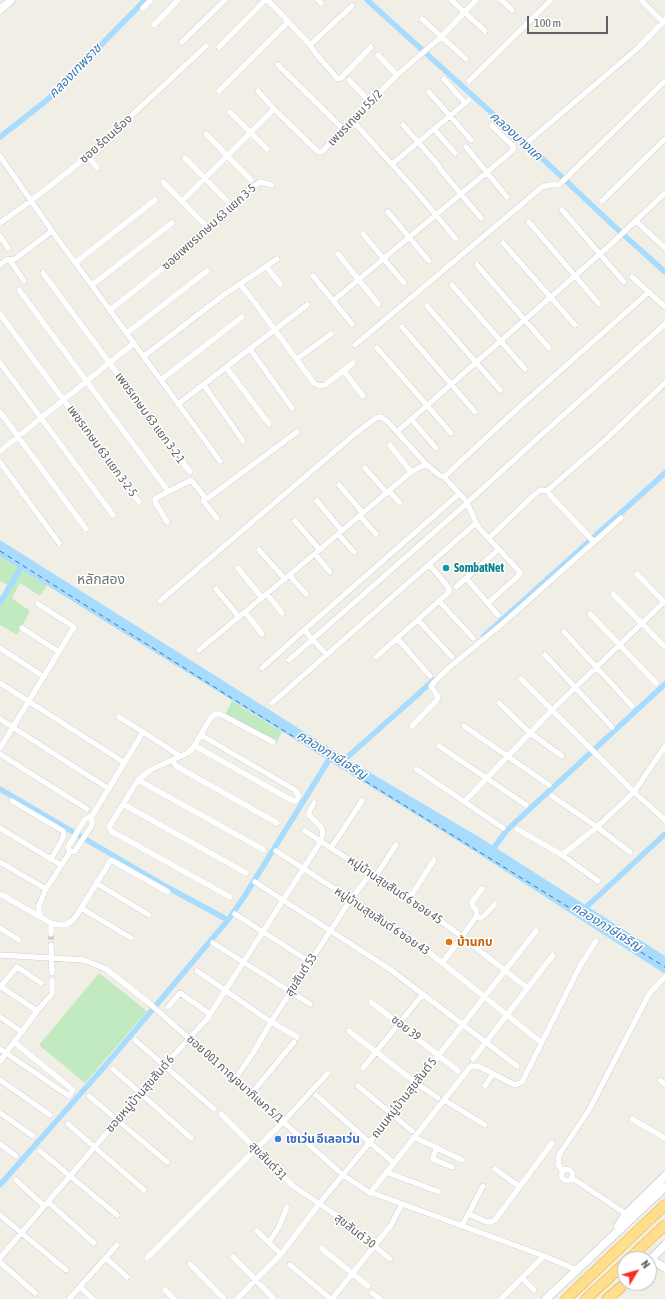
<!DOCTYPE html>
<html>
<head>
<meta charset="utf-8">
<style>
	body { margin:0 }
	#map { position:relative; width:665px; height:1299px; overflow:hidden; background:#f1eee6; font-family:"Asap Condensed",sans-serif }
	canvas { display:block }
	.north { position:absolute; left:617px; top:1251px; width:40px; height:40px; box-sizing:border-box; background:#fff; border:1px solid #bec0c2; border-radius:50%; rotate:52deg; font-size:11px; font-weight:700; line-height:16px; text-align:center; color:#5d6267 }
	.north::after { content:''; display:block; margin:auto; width:14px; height:18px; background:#f82e24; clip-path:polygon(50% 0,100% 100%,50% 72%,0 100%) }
	.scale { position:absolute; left:527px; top:16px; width:81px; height:18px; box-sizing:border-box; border:2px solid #5d6267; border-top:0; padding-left:5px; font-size:12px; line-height:14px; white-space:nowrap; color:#5d6267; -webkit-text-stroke:3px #fff; paint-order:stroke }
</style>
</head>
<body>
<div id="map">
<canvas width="665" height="1299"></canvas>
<div class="north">N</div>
<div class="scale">100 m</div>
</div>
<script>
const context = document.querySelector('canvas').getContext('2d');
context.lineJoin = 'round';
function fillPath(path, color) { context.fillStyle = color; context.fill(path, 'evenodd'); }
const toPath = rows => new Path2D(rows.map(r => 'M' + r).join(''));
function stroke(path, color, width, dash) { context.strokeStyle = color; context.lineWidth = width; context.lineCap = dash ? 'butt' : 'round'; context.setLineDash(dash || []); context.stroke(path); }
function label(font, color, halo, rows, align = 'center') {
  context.font = font + ' "Asap Condensed","Noto Sans Thai",sans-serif'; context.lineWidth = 3; context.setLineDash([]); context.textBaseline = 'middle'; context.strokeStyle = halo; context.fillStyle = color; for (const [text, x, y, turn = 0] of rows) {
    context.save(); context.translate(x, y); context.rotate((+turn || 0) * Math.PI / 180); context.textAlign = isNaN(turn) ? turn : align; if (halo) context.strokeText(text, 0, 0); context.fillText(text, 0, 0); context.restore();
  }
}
fillPath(toPath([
	[0,556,47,585,40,596,20,583,12,598,30,611,17,635,0,625,0,607,12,587,0,581],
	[232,701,282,732,277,742,225,715],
	[99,973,147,1011,85,1083,39,1045]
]), '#c2eac0');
fillPath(toPath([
	[0,540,349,760,479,837,665,956,665,974,471,849,0,556]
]), '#a7dcff');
stroke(toPath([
	[367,0,545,161,615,227,665,272],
	[0,137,47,100,145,0],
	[0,603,24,562],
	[484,636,665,473],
	[343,761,434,680],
	[0,789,167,887,228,920],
	[490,853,507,830,665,684],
	[582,911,665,834],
	[0,1185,104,1067,228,920,244,897,332,755]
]), '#a7dcff', 5.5);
stroke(toPath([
	[0,551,249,709,665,967]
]), '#3777b2', 1, [5, 4]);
stroke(toPath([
	[51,934,51,945]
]), '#cccbc6', 5.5, [5.5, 3]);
const street = toPath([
	[268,0,310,45,316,54,338,79,341,78,371,47],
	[318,0,321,3],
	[451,0,485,31],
	[501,0,512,10],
	[641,0,663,22],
	[143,8,151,0],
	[422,19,466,59],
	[154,25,178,0],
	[182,42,225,0],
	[310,45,352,6],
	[219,47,265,0],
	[378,55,397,75],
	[278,65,343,129],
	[444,79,465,103],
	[349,80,370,102],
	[469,81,551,0],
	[219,91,288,22],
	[258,91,274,109,318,152,322,152,343,129,397,75,441,37,476,0],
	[429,92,471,140],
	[230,112,267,149],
	[352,120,415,190,456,239],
	[403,125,439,166],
	[434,129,455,153],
	[206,134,251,180],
	[529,141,638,48,665,20],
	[466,147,507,197],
	[0,156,52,231,220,461],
	[88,156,97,168],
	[185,158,227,201],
	[392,164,469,100],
	[440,169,481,218],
	[163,182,204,224],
	[182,201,274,109],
	[602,201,665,139],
	[562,210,624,282],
	[388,212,429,261],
	[636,221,665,248],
	[529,222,599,304],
	[0,223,32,200,88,156,206,46],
	[363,234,404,283],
	[0,236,8,248],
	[503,243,575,325],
	[338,254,378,304],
	[10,260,24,281],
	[75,263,155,200],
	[0,265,6,260,15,259,52,231],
	[477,265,549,348],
	[266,266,280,284],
	[43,273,190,472],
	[313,276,352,324],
	[632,277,665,307],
	[240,284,252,299],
	[92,285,172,223],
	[452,285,525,369],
	[19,290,168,491],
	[333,301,511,152,514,148,512,145,492,126],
	[255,303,314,383,319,386,325,385,353,363],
	[427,306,500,390],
	[110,310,191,246,250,189,260,182,272,185],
	[0,314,139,502],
	[402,327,475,412],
	[127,333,207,271],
	[355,345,542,187,549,185,558,185,561,183,665,81],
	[377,348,451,433],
	[250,349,292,408],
	[144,356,225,294,277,259],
	[297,359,331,334],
	[0,363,113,515],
	[226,367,269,424],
	[343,370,363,396],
	[161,380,242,317],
	[204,385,243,441],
	[178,404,307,305],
	[0,412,86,529],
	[411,419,436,448],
	[399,430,609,246,665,193],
	[390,445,411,472],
	[0,451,134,343],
	[0,462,59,543],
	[365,468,387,493],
	[339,485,363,513],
	[389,491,400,503],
	[205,498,203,500,204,502,217,518],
	[317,501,342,531],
	[360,516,376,534],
	[295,521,320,550],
	[167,522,155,502,155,499,158,497,191,480,204,496,205,498,208,498,297,432],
	[338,534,354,552],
	[489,538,535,494,541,490,548,491],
	[594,542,549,494,548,490,603,442,665,383],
	[259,550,285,579],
	[315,554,330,572],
	[238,568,262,598],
	[637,574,665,603],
	[289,575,306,594],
	[466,578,498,615],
	[456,587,499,549],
	[216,589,239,617],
	[267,594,282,613],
	[613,594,665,647],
	[160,601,356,433,376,418,381,417,388,422,426,464],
	[439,601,473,638],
	[488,603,518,576,520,572,479,528,476,523,467,502,444,477,517,409,649,292],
	[245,612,262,634],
	[590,614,656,683],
	[418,620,452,657],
	[22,628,59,652],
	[304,630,459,494],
	[564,632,632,706],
	[397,638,430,676],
	[0,648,44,677],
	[199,650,311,557,411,472,426,464,439,475,444,477],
	[545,655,612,727],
	[376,657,449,592,449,588,429,564],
	[289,660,457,512,539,437,665,324],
	[262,668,304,630,326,654],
	[521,679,634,792,665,820],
	[0,683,125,763],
	[272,703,476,523],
	[499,703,530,733,562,756],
	[119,717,143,732],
	[0,719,109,789],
	[412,726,437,700,438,697,431,686,435,681,451,666,502,624,621,518],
	[464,726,549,785],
	[195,746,293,801,296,801,298,798,298,794,295,790,201,735],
	[439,746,526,805],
	[0,748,74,627,38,604],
	[0,754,87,809],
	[172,760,176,766,277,823],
	[416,769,503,828],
	[138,780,264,850],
	[552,796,597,827,630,852],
	[12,801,63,831,64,836,51,859],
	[465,801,552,710,664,602],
	[123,804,246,873],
	[92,816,143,732,180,756],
	[92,816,92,825,75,851,70,852,68,847,85,819,92,816],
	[0,828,61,865],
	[517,829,562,855,598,881],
	[305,831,429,912,462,937,525,986],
	[331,848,362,801],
	[276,851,410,937,538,1040],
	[562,855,597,827,634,792,665,746],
	[0,862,46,889],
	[375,877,396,845],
	[255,882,391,970,517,1066],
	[96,883,149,915],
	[0,894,51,923],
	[230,897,111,831,109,827,138,780,152,769,188,753,193,748,210,719,215,714,220,714,273,742],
	[409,899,434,860],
	[81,908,131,938],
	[235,914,310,962],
	[476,916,480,918,484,916,495,904],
	[41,917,39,913,39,905,46,889,70,852],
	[0,928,19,940],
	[51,934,51,923,59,925,65,925,72,921,77,915,111,860,168,892],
	[213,943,310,1004],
	[51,945,52,973],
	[0,955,84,960,106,969,149,1003,343,1175,367,1191,544,1256,577,1270],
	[442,963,462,937,477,915,476,910,472,905,472,902,482,889],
	[197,971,271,1022,297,1037],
	[0,986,37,1011],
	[0,987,17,967,41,983],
	[371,1002,458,1071],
	[168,1007,180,993,210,1014],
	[0,1017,22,1032],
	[349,1031,416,1083,438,1098],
	[135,1040,214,1109],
	[0,1049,69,1096,73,1090,14,1042],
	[473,1059,553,955],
	[0,1061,37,1011,52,994,52,980],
	[363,1068,423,994],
	[113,1069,191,1138],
	[235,1079,253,1053,271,1022,351,899,370,874],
	[0,1080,50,1115],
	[661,1081,665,1084],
	[358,1086,412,1131],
	[485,1086,493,1074],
	[251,1094,294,1042],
	[316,1095,369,1142,394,1163],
	[89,1096,167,1162],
	[444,1100,485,1125],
	[0,1113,33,1136],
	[221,1114,293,1186,342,1219,390,1259],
	[632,1119,665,1138],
	[68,1124,144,1190],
	[414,1137,462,1160],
	[0,1144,16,1156],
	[437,1147,433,1157,433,1159,452,1167],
	[40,1151,117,1215],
	[495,1169,520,1187],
	'561.5 1175a5.5 5.5 0 1 1 11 0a5.5 5.5 0 1 1-11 0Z',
	[386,1172,439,1192],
	[563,1172,558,1164,559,1155,589,1110,649,994,665,977],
	[572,1178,626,1214],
	[16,1180,44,1206],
	[370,1193,471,1066,478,1066,515,1085,522,1082,580,966,596,941],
	[48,1202,94,1243],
	[469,1214,487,1222,491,1222,495,1220,552,1143],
	[0,1215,66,1270],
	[462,1226,483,1186],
	[257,1231,281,1254],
	[269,1242,279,1227,287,1207],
	[321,1248,368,1286],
	[233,1257,274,1299],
	[0,1258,164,1066,207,1019,321,841,323,832,321,827,309,815,309,812,314,803],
	[106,1258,127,1277],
	[147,1258,283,1122,328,1073],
	[0,1262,35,1293],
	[190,1264,224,1299],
	[290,1265,331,1299],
	[522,1278,534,1290],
	[80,1287,93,1299],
	[165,1290,174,1299],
	[372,1293,380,1299],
	[69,1299,117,1245],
	[237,1299,281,1254,319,1204,392,1115,536,931],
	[332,1299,391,1225,402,1204],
	[501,1299,544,1256]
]);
const secondary = toPath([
	[0,10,11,0],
	[618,1226,626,1214,665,1176],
	[651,1259,665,1268],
	[649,1261,665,1245],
	[546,1299,665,1187]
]);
const highway = toPath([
	[629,1259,665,1225],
	[566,1299,665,1205],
	[586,1299,625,1263],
	[607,1299,621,1287]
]);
stroke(street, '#b8bcc0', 6);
stroke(secondary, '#b9bdc2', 9);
stroke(highway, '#f6a200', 11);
stroke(street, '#fff', 5.5);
stroke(secondary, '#fff', 8);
stroke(highway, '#ffdf8e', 10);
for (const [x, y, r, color] of [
	[446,568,4,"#0f9aa8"],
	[449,942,4,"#e8710a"],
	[278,1139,4,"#3f7fe0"]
]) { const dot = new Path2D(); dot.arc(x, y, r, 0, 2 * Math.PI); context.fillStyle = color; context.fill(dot); stroke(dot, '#fff', 1.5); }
label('12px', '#5d6267', '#fff', [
	["เพชรเกษม 55/2",355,118,-46],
	["ซอย ร้ตนเรึอง",106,139,-42],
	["ซอยเพชรเกษม 63 แยก 3-5",209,227,-42],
	["เพชรเกษม 63 แยก 3-2-1",150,418,54],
	["เพชรเกษม 63 แยก 3-2-5",102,451,54],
	["หมู่บ้านสุขสันต์ 6 ซอย 45",395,890,34],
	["หมู่บ้านสุขสันต์ 6 ซอย 43",382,921,34],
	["สุขสันต์ 53",301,975,-57],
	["ซอย 39",406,1028,38],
	["ซอย 001 กาญจนาภิเษก 5/1",235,1079,42],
	["ซอยหมู่บ้านสุขสันต์ 6",140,1094,-49],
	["ถนนหมู่บ้านสุขสันต์ 5",404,1098,-52],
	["สุขสันต์ 31",268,1161,46],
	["สุขสันต์ 30",355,1231,38]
]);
label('bold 12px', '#0d838f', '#fff', [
	["SombatNet",454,568]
], 'left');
label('bold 12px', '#c56008', '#fff', [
	["บ้านกบ",457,942]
], 'left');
label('bold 12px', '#366cbe', '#fff', [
	["เซเว่น อีเลอเว่น",286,1139]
], 'left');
label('italic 13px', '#3777b2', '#fff', [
	["คลองเทพราช",75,71,-46],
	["คลองบางแค",516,136,42],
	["คลองภาษีเจริญ",332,755,32],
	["คลองภาษีเจริญ",607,927,32]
]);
label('14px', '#6e7479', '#fff', [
	["หลักสอง",101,580]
]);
</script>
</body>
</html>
